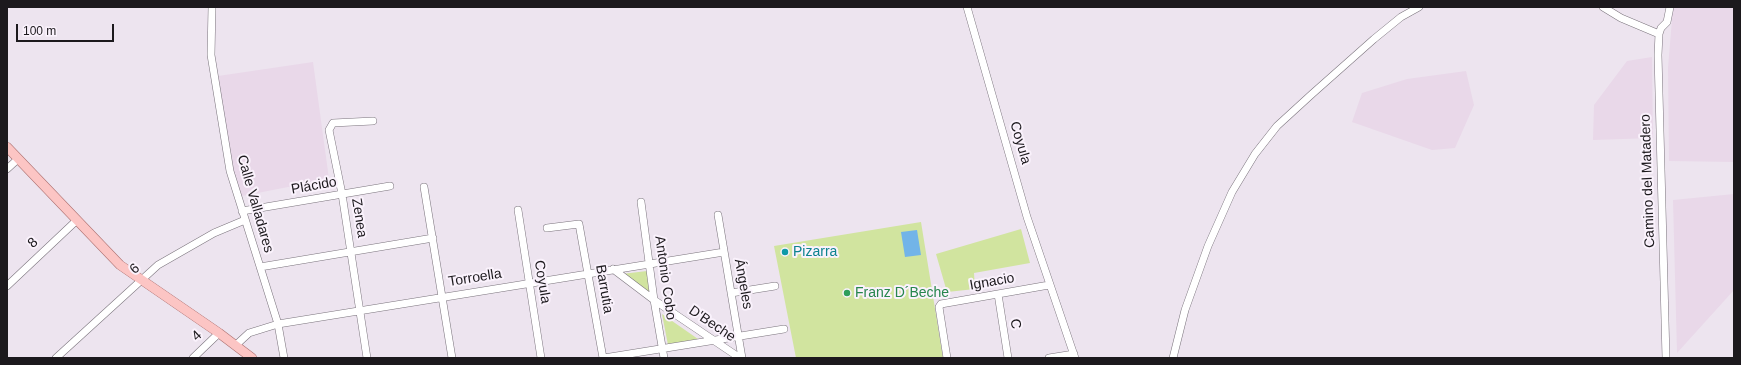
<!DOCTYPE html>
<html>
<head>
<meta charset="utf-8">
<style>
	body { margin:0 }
	#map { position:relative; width:1741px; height:365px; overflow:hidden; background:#ede4ef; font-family:Arial,sans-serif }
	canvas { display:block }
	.frame { position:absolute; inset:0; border:8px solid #1c191d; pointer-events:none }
	.scale { position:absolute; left:16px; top:24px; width:98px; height:18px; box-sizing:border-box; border:2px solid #1c191d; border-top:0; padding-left:5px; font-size:12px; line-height:14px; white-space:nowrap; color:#1c191d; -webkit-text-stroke:3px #faf2fc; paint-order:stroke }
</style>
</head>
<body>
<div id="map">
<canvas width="1741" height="365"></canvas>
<div class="frame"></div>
<div class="scale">100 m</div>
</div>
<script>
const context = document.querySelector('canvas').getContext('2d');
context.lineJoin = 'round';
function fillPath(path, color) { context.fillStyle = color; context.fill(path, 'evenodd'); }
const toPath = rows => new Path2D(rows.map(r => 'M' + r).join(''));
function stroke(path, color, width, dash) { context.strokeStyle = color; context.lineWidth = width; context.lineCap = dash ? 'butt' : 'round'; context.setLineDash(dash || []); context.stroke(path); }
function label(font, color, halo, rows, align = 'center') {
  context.font = font + ' Arial,sans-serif'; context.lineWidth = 4; context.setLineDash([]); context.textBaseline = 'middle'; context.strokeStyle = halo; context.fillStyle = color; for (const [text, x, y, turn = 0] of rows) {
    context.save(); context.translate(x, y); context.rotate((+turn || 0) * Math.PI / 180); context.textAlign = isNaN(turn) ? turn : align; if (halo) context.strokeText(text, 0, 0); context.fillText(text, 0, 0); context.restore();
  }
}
fillPath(toPath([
	[1673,7,1734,7,1734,162,1669,161,1668,68],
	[1652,57,1653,138,1593,140,1594,105,1627,61],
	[313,62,329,179,237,197,218,76],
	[1466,71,1474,105,1455,148,1432,150,1352,122,1362,93,1407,79],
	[1734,194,1734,290,1677,353,1673,200]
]), '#e9d8e9');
fillPath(toPath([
	[921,222,943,358,796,358,774,246],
	[1021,229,1030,263,974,273,975,289,947,292,936,254],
	[647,271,651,295,622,274],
	[662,314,698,339,668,345]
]), '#d1e49f');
fillPath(toPath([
	[917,230,921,255,905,257,901,232]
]), '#72b4e8');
const minor = toPath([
	[212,7,211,55,230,171,278,324,284,358],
	[967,7,1027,217,1075,358],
	[1603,7,1621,18,1659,34],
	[7,169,18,159],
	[424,187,452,358],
	[641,202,654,300,664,358],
	[518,210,541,358],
	[242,211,390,186],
	[718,215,742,358],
	[547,228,579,224,603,358],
	[260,267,433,238],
	[613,269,654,300,740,358],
	[7,286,77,220],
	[731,293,775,286],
	[998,294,1008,358],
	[236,345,249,333,278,324,724,252],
	[56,358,158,265,214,233,245,220],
	[193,358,219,333],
	[367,358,342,194,329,130,333,123,373,121],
	[604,358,784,329],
	[947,358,939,307,941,304,1049,285],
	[1049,358,1074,354],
	[1173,358,1185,310,1208,246,1232,192,1255,154,1277,126,1312,94,1374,39,1401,17,1419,7],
	[1666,358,1658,55,1659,34,1661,28,1667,22,1670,7]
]);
const major = toPath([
	[7,147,120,265,219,333,252,358]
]);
stroke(minor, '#7b747d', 8);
stroke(major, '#ac7070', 10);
stroke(minor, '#fff', 7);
stroke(major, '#fcc5c4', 9);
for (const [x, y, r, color] of [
	[785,252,4,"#0f9aa8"],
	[847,293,4,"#2e9e5b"]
]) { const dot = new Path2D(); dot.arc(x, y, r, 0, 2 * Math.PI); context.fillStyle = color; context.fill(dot); stroke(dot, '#faf2fc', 1.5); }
label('14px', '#1c191d', '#faf2fc', [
	["Coyula",1020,143,74],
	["Camino del Matadero",1648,181,-92],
	["Plácido",314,186,-10],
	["Calle Valladares",255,204,74],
	["Zenea",359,218,81],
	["8",33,243,-44],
	["6",135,269,-41],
	["Torroella",475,278,-9],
	["Antonio Cobo",665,278,82],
	["Coyula",542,282,81],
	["Ignacio",992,282,-10],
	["Ángeles",743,284,80],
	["Barrutia",604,289,80],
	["D'Beche",712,324,34],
	["C",1015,324,81],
	["4",197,336,-43]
]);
label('14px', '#0d838f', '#faf2fc', [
	["Pizarra",793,252]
], 'left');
label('14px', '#27864d', '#faf2fc', [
	["Franz D´Beche",855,293]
], 'left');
</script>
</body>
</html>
